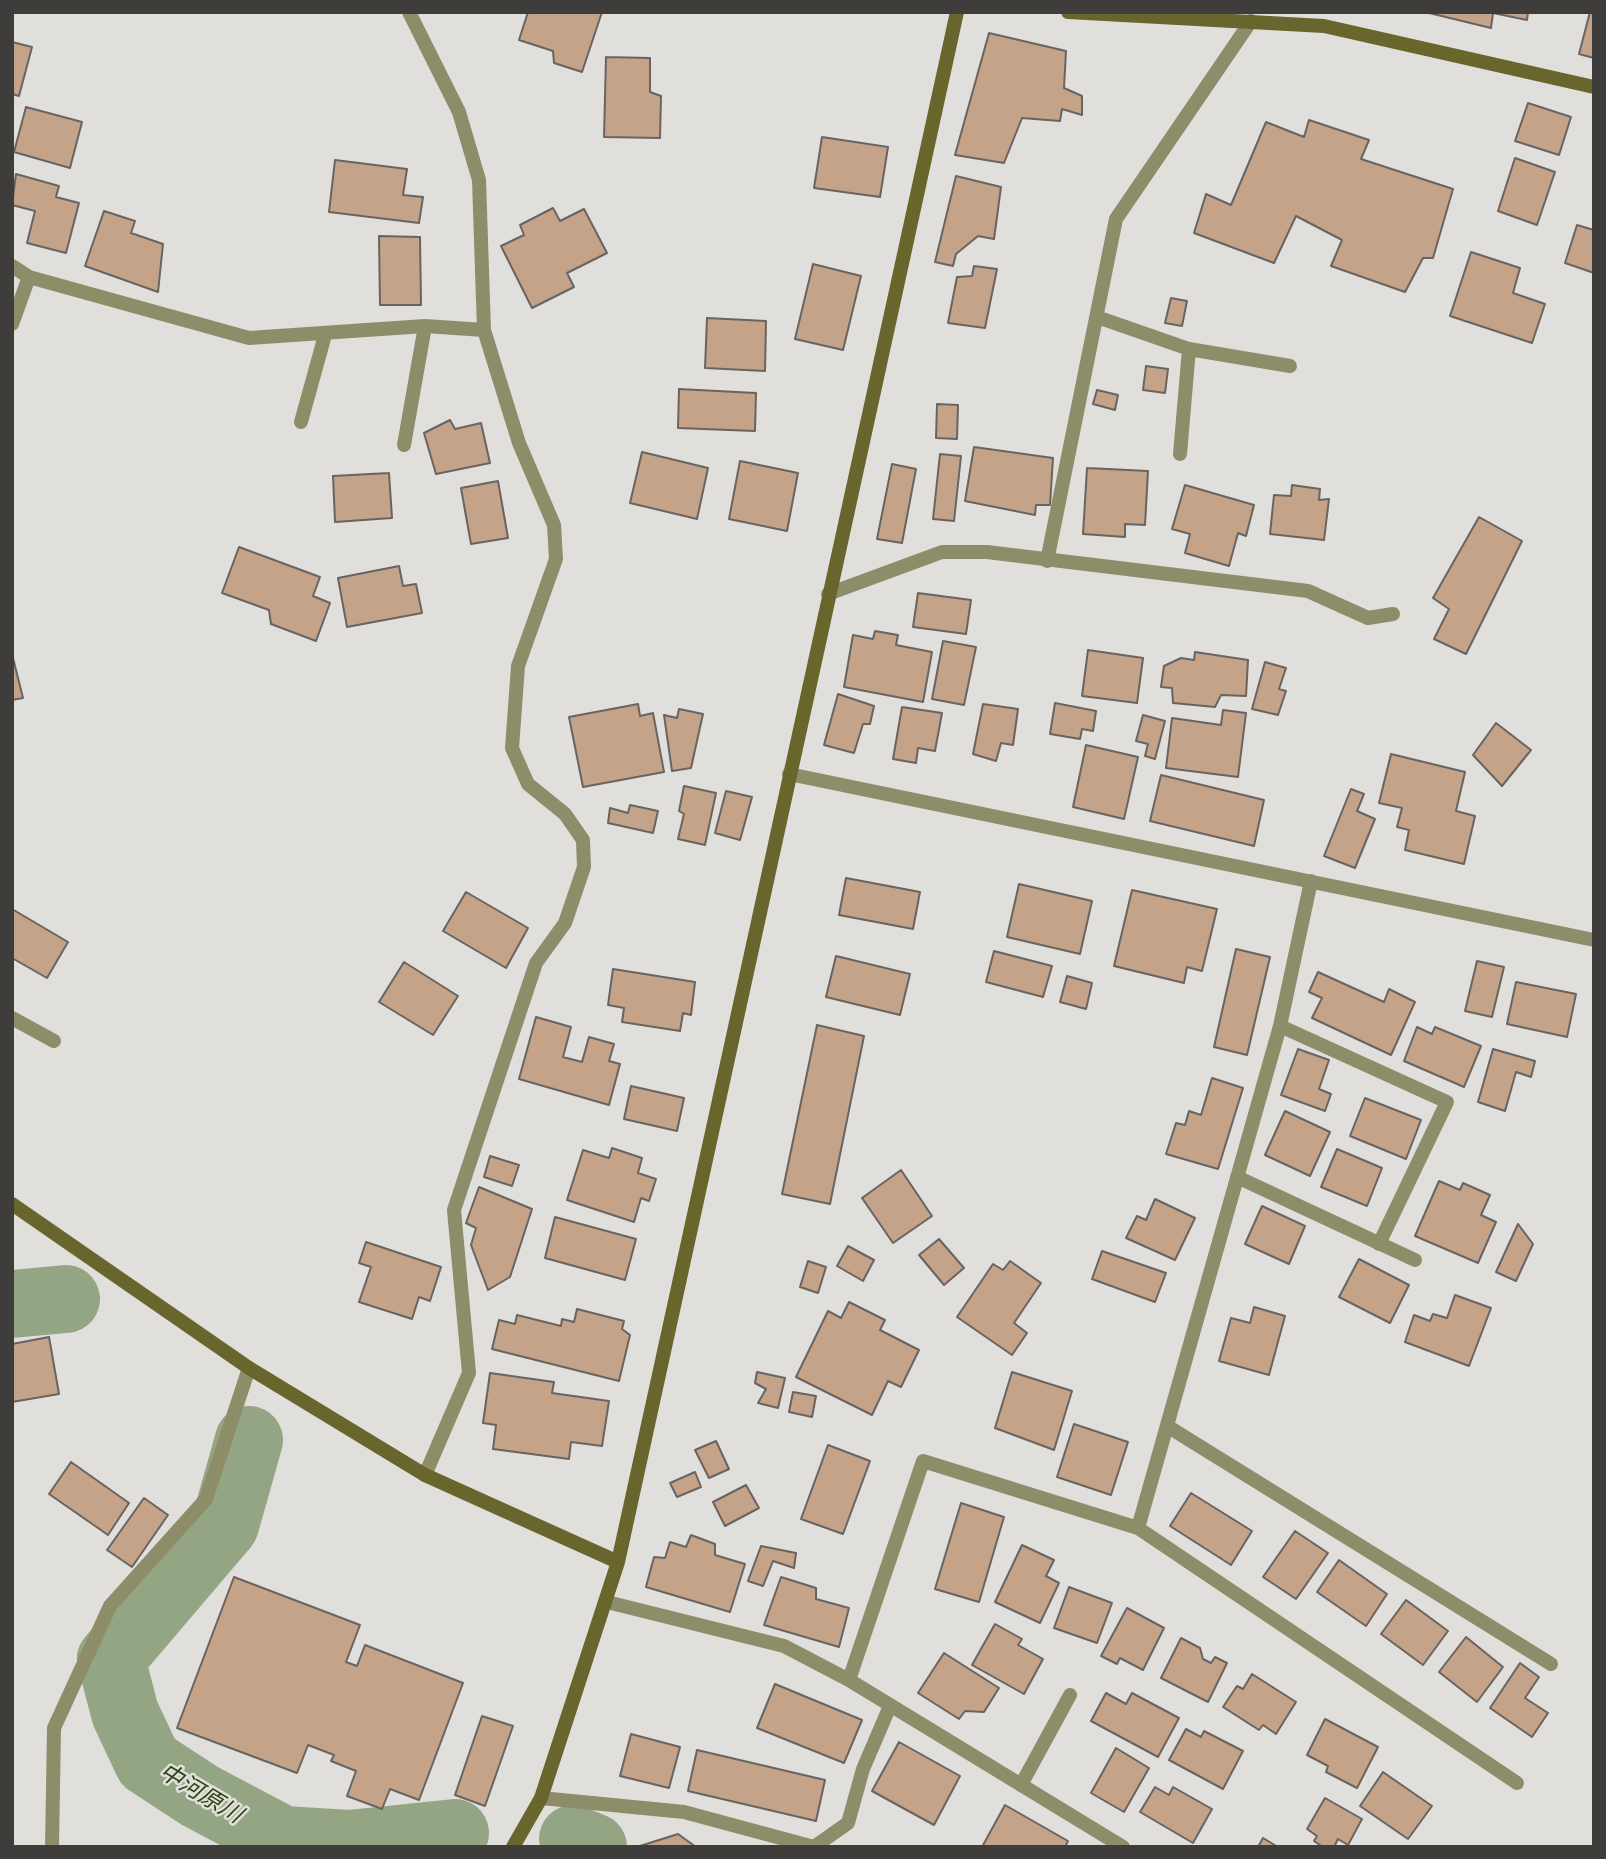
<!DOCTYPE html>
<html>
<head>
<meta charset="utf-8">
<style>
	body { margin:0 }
	#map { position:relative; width:1606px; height:1859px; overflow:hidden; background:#e1dfdb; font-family:"Exo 2",sans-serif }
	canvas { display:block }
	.frame { position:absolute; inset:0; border:14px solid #3e3d3b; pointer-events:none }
</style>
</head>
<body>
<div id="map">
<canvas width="1606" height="1859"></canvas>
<div class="frame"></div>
</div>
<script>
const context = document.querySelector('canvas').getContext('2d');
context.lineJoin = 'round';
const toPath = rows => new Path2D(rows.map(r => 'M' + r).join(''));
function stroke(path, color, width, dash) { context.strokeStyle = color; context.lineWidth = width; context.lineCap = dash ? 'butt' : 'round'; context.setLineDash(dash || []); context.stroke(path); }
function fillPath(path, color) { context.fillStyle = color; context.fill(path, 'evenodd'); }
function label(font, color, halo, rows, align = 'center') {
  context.font = font + ' "Exo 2","Noto Sans JP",sans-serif'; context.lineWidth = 5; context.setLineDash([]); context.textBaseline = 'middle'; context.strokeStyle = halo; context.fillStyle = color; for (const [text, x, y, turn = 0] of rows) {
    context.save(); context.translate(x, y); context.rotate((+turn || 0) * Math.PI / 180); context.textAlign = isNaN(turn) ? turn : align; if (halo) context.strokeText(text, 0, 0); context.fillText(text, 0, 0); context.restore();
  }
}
stroke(toPath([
	[12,1304,66,1299],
	[249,1440,225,1525,111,1659,125,1713,148,1762,200,1796,283,1840,349,1844,455,1833],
	[573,1839,593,1847]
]), '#93a582', 68);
const building = toPath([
	[528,12,602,12,582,72,554,63,553,51,519,40,528,12],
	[1425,12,1528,12,1527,20,1493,13,1491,28,1425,12],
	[1590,12,1594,12,1594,58,1579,54,1590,12],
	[989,33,1066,51,1064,88,1082,96,1082,115,1062,109,1060,121,1022,118,1004,163,955,155,989,33],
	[12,42,32,47,19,96,12,94,12,42],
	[606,57,650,58,650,92,661,96,660,138,604,137,606,57],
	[1528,103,1571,117,1559,155,1515,141,1528,103],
	[26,107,82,122,70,168,14,152,26,107],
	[1309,120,1369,140,1361,159,1453,189,1433,258,1423,258,1405,292,1331,266,1342,240,1296,216,1274,263,1194,233,1206,194,1231,205,1266,122,1304,137,1309,120],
	[822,137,888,147,880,197,814,188,822,137],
	[1515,158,1555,172,1537,225,1498,211,1515,158],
	[335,160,407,169,403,195,423,197,419,223,329,212,335,160],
	[16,174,59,186,56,197,79,203,66,253,27,243,35,211,12,205,16,174],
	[956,176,1001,187,994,239,978,236,956,254,953,266,935,262,956,176],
	[553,208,560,221,584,209,607,253,567,273,574,287,532,308,501,246,524,235,520,225,553,208],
	[104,211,135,221,131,233,163,244,158,292,85,266,104,211],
	[1577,225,1594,230,1594,273,1565,263,1577,225],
	[379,236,420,237,421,305,380,305,379,236],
	[1471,252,1520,268,1513,293,1545,304,1532,343,1450,316,1471,252],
	[813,264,861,276,843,350,795,339,813,264],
	[974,266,997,269,985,328,948,323,957,277,972,276,974,266],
	[1171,298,1187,301,1182,326,1165,323,1171,298],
	[707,318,766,321,765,371,705,368,707,318],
	[1146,366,1168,369,1165,393,1143,390,1146,366],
	[679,389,756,393,755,431,678,428,679,389],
	[1097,390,1118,395,1115,410,1093,404,1097,390],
	[937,404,958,405,957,439,936,438,937,404],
	[450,420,455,429,481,423,490,463,436,474,424,433,450,420],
	[974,447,1053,458,1050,505,1036,505,1035,515,965,501,974,447],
	[642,452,708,468,697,519,630,503,642,452],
	[940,454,961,456,954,521,933,519,940,454],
	[740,461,798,473,787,531,729,519,740,461],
	[892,464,916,469,902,543,877,539,892,464],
	[1087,468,1148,471,1145,525,1125,524,1125,537,1083,534,1087,468],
	[389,473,392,518,335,522,333,476,389,473],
	[498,481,508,538,471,544,461,488,498,481],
	[1185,485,1254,505,1246,536,1238,533,1229,566,1185,553,1190,534,1172,529,1185,485],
	[1292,485,1320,489,1319,500,1329,499,1324,540,1270,534,1274,495,1291,496,1292,485],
	[1479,517,1522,541,1466,654,1434,639,1449,609,1433,598,1479,517],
	[239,547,320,577,313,596,330,603,316,641,271,624,269,610,222,593,239,547],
	[399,566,403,586,416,584,422,613,347,627,338,578,399,566],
	[918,593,971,600,966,634,913,627,918,593],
	[875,631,898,635,896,645,932,652,923,702,844,687,853,635,873,639,875,631],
	[943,641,976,647,964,705,932,699,943,641],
	[1088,650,1143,658,1137,703,1082,696,1088,650],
	[1195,652,1248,660,1246,696,1221,695,1215,707,1173,703,1172,688,1161,687,1164,666,1181,658,1194,660,1195,652],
	[12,654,23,698,12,700,12,654],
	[1265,662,1286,668,1279,689,1286,691,1278,715,1252,709,1265,662],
	[838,694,874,706,870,724,863,724,854,753,824,745,838,694],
	[1055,703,1096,711,1093,731,1082,729,1080,739,1050,734,1055,703],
	[638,704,640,716,653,713,664,772,583,787,569,717,638,704],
	[983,704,1018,709,1013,745,1001,743,996,761,973,754,983,704],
	[902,707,942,713,935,751,918,748,916,763,893,759,902,707],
	[679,709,703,714,691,768,672,771,664,715,677,718,679,709],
	[1223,710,1246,713,1238,777,1166,768,1172,718,1221,725,1223,710],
	[1143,715,1165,721,1155,759,1145,756,1148,744,1136,741,1143,715],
	[1496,723,1531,750,1502,786,1473,755,1496,723],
	[1086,745,1138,757,1124,819,1073,807,1086,745],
	[1391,754,1465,772,1456,811,1475,816,1464,864,1405,850,1409,830,1397,827,1402,808,1379,803,1391,754],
	[1161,775,1264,800,1254,846,1150,821,1161,775],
	[684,786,716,793,705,845,678,839,684,814,679,811,684,786],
	[1351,789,1364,794,1357,811,1375,819,1355,868,1324,856,1351,789],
	[726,791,752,797,740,840,715,833,726,791],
	[630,805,658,811,653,833,608,823,610,808,628,813,630,805],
	[846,878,920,892,913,929,839,915,846,878],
	[1019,884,1092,901,1080,954,1007,937,1019,884],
	[1132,890,1217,909,1202,971,1187,967,1184,983,1114,966,1132,890],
	[466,892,528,928,506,968,443,931,466,892],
	[12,909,68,942,47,978,12,958,12,909],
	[1236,949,1270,957,1247,1055,1214,1047,1236,949],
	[994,951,1052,966,1043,997,986,982,994,951],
	[836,956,910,974,900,1015,826,997,836,956],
	[1477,961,1504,967,1492,1017,1465,1011,1477,961],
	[404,962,458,996,433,1035,379,1002,404,962],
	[613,969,695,982,691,1015,683,1013,680,1031,622,1022,624,1008,608,1005,613,969],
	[1318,972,1384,1002,1389,989,1415,1002,1391,1055,1312,1018,1322,998,1309,992,1318,972],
	[1067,976,1092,983,1086,1009,1060,1002,1067,976],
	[1516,982,1576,994,1567,1037,1507,1024,1516,982],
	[536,1017,571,1027,563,1057,582,1062,589,1037,614,1044,609,1061,620,1064,609,1105,519,1079,536,1017],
	[817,1025,864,1036,830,1204,782,1194,817,1025],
	[1417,1027,1432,1034,1435,1027,1481,1046,1464,1087,1404,1061,1417,1027],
	[1298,1049,1329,1060,1319,1089,1331,1094,1325,1111,1281,1095,1298,1049],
	[1493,1049,1535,1061,1531,1077,1516,1072,1505,1111,1478,1102,1493,1049],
	[1212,1078,1243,1088,1218,1169,1166,1154,1176,1123,1185,1125,1189,1111,1201,1115,1212,1078],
	[631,1086,684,1098,677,1131,624,1119,631,1086],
	[1365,1098,1421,1120,1406,1159,1350,1136,1365,1098],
	[1285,1111,1330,1132,1310,1176,1265,1155,1285,1111],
	[612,1148,642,1158,638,1173,656,1179,649,1201,641,1198,634,1222,567,1200,583,1150,609,1158,612,1148],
	[1337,1149,1382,1168,1367,1206,1321,1187,1337,1149],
	[490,1156,519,1165,512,1186,484,1177,490,1156],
	[901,1170,932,1216,893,1243,862,1198,901,1170],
	[1439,1181,1460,1190,1463,1183,1490,1195,1481,1215,1496,1222,1478,1263,1415,1236,1439,1181],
	[479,1187,532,1209,510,1277,488,1290,471,1245,476,1228,466,1223,479,1187],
	[1155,1199,1195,1218,1175,1260,1126,1238,1137,1216,1146,1220,1155,1199],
	[1262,1206,1305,1226,1289,1264,1245,1244,1262,1206],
	[555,1217,636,1239,625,1280,545,1258,555,1217],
	[1518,1224,1533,1244,1516,1281,1496,1272,1518,1224],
	[939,1239,964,1268,944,1285,919,1255,939,1239],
	[366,1242,441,1267,430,1301,419,1297,412,1319,359,1302,371,1267,359,1263,366,1242],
	[848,1246,874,1260,863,1281,837,1266,848,1246],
	[1102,1251,1166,1273,1155,1302,1092,1279,1102,1251],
	[1359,1259,1409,1285,1390,1323,1339,1297,1359,1259],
	[808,1261,826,1267,818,1293,800,1287,808,1261],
	[1010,1261,1041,1283,1014,1323,1027,1333,1012,1355,957,1317,993,1264,1003,1270,1010,1261],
	[1455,1295,1491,1308,1469,1366,1405,1342,1414,1315,1430,1321,1433,1314,1447,1318,1455,1295],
	[849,1302,885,1320,880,1330,919,1350,901,1387,888,1381,872,1415,796,1377,828,1311,841,1318,849,1302],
	[1254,1307,1285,1316,1269,1375,1219,1361,1231,1318,1250,1323,1254,1307],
	[577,1309,624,1321,622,1329,630,1335,619,1381,492,1349,499,1320,515,1324,517,1315,561,1326,562,1319,574,1322,577,1309],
	[49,1337,59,1394,12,1402,12,1344,49,1337],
	[757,1372,785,1378,778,1408,758,1403,766,1389,755,1383,757,1372],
	[1012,1372,1072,1391,1054,1450,995,1428,1012,1372],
	[490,1373,554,1382,552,1393,609,1401,602,1446,571,1442,569,1459,493,1449,496,1425,483,1423,490,1373],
	[793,1392,816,1396,812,1417,789,1412,793,1392],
	[1074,1424,1128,1442,1111,1495,1057,1477,1074,1424],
	[716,1441,729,1469,709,1478,695,1450,716,1441],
	[828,1445,870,1461,843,1534,801,1519,828,1445],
	[71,1462,129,1503,108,1535,49,1494,71,1462],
	[695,1472,701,1487,677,1497,670,1483,695,1472],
	[746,1485,759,1508,725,1526,713,1502,746,1485],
	[1191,1493,1252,1531,1231,1565,1170,1526,1191,1493],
	[144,1498,168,1515,132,1567,107,1550,144,1498],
	[961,1503,1004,1517,979,1602,935,1589,961,1503],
	[1295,1531,1328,1553,1296,1599,1263,1577,1295,1531],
	[691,1535,715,1544,715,1555,745,1564,730,1612,646,1587,654,1557,665,1558,670,1542,686,1547,691,1535],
	[1022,1545,1054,1560,1046,1576,1059,1583,1040,1623,995,1602,1022,1545],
	[761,1546,796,1553,794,1568,773,1561,763,1586,748,1581,761,1546],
	[1339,1560,1387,1594,1366,1626,1317,1592,1339,1560],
	[234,1577,360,1625,346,1662,357,1666,365,1645,463,1683,419,1800,390,1789,382,1809,347,1796,356,1771,331,1761,334,1755,308,1745,297,1773,177,1728,234,1577],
	[781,1577,816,1588,816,1599,849,1608,839,1647,764,1625,781,1577],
	[1069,1587,1112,1603,1097,1643,1054,1628,1069,1587],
	[1406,1600,1448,1631,1423,1665,1381,1634,1406,1600],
	[1127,1608,1164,1628,1143,1670,1120,1658,1117,1664,1101,1656,1127,1608],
	[995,1624,1022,1639,1018,1645,1043,1659,1024,1694,972,1665,995,1624],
	[1466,1637,1503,1667,1477,1702,1439,1672,1466,1637],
	[1181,1638,1200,1648,1203,1659,1211,1663,1215,1657,1227,1663,1208,1702,1161,1678,1181,1638],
	[944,1653,999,1688,984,1712,965,1711,959,1719,918,1693,944,1653],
	[1520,1663,1539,1677,1525,1698,1548,1713,1532,1737,1490,1708,1520,1663],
	[1252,1674,1296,1702,1276,1734,1263,1725,1259,1730,1223,1707,1237,1686,1243,1689,1252,1674],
	[775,1684,862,1720,844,1763,757,1728,775,1684],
	[1106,1693,1126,1704,1132,1693,1179,1718,1158,1757,1091,1721,1106,1693],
	[482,1716,513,1726,485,1806,455,1795,482,1716],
	[1325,1719,1378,1747,1357,1788,1326,1772,1328,1766,1307,1755,1325,1719],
	[1186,1729,1201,1737,1204,1731,1243,1751,1223,1789,1169,1760,1186,1729],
	[631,1734,680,1747,669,1788,620,1776,631,1734],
	[899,1742,960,1776,934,1825,872,1791,899,1742],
	[1116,1748,1149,1768,1124,1812,1091,1793,1116,1748],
	[697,1750,825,1780,816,1821,688,1791,697,1750],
	[1383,1772,1432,1806,1408,1839,1360,1806,1383,1772],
	[1155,1787,1169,1795,1173,1787,1212,1809,1193,1843,1140,1812,1155,1787],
	[1325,1798,1362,1819,1348,1845,1338,1839,1334,1847,1323,1847,1314,1841,1317,1836,1307,1829,1325,1798],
	[1005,1805,1068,1841,1065,1847,982,1847,1005,1805],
	[678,1834,696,1847,640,1846,678,1834],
	[1263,1838,1278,1847,1258,1847,1263,1838]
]);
fillPath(building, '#c4a389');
stroke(building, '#686462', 2);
stroke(toPath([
	[1167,1426,1551,1664],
	[541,1798,684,1812,814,1847,848,1823,863,1769,890,1706]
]), '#8e8d69', 14);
stroke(toPath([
	[409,12,459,112,479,180,484,330,519,443,554,525,556,559,518,666,512,748,528,784,565,814,583,840,584,867,565,923,536,963,454,1210,469,1373,425,1475],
	[12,266,29,277,249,338,425,326,484,330],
	[1097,317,1189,349,1290,366],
	[12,324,29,277],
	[301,422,325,335],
	[404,445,425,326],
	[1180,454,1189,349],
	[1047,561,1116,219,1251,21],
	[828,594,942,552,987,552,1308,591,1368,618,1393,614],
	[789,774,1594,940],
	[12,1018,54,1041],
	[1280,1026,1447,1102,1379,1244],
	[1237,1177,1415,1260],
	[1138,1528,1280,1026,1311,881],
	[607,1602,784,1646,849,1680,1123,1847],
	[849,1680,923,1461,1138,1528,1517,1783],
	[1021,1785,1070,1695],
	[52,1847,54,1728,110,1606,206,1499,249,1368]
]), '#8e8d69', 14);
stroke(toPath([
	[1068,12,1324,26,1594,87],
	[12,1204,249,1368,425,1475,618,1562],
	[513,1847,541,1798,618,1562,957,12]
]), '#68652d', 14);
label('italic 23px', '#2d450f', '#e1dfdb', [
	["中河原川",201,1793,31]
]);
</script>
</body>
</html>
